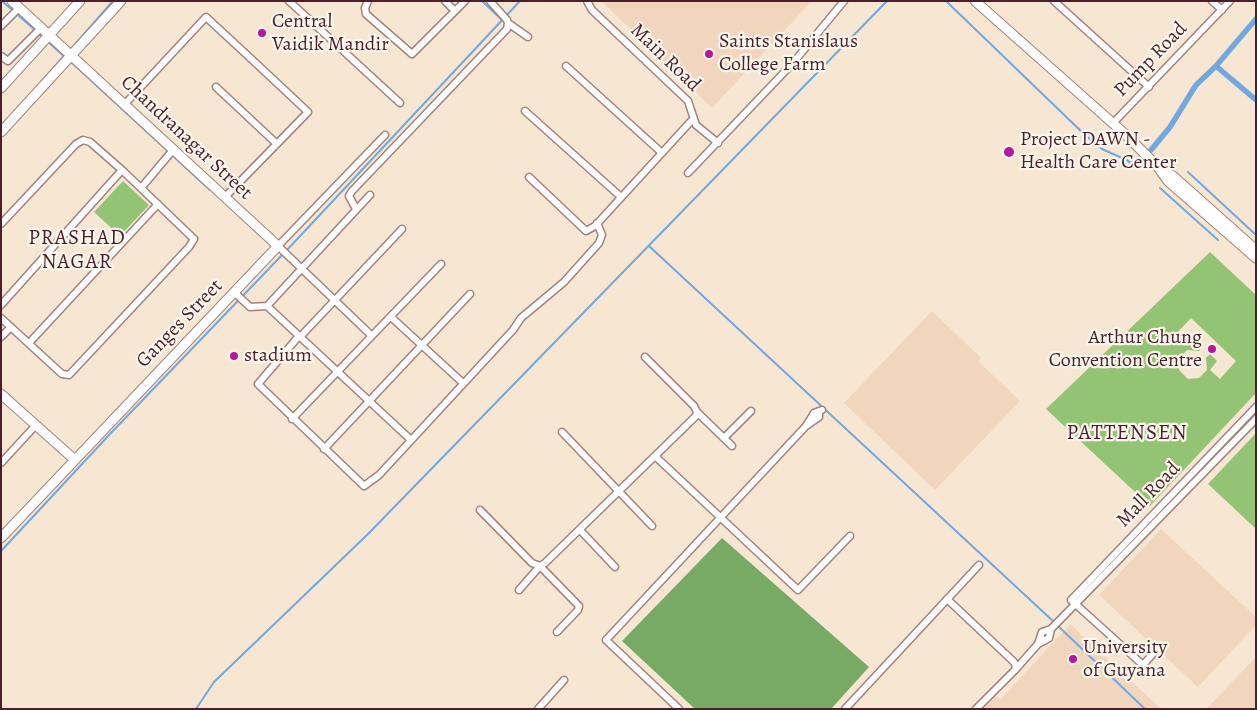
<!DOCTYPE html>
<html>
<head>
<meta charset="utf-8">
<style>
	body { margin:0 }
	#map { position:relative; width:1257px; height:710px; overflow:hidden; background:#f7e7d2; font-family:Alegreya,serif }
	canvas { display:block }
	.frame { position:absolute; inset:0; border:2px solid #4a1f2b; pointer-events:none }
</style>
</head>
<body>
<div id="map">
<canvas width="1257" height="710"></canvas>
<div class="frame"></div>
</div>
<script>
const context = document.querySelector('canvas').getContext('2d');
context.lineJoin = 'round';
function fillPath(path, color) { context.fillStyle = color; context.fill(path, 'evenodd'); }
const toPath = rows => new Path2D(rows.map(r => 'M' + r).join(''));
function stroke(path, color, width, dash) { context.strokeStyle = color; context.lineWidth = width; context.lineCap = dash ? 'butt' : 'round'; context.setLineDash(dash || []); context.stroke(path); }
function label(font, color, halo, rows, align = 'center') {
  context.font = font + ' Alegreya,serif'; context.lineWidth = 4.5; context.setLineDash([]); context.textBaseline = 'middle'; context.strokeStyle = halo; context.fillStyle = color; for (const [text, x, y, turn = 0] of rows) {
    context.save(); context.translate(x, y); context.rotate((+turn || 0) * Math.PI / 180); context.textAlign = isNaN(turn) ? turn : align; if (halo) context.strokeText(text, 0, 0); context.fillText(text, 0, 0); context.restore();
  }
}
fillPath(toPath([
	[601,1,812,1,712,108],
	[932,311,981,358,978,361,1020,401,935,490,844,403],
	[1161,529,1256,617,1256,625,1198,687,1099,595],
	[1070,624,1161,709,979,709,992,695,1001,699],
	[1256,657,1256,709,1206,709]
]), '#f2d5bd');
fillPath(toPath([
	[123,181,149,205,120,236,94,212],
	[1210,252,1256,295,1256,393,1150,506,1046,409],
	[1191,318,1236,361,1220,379,1210,370,1217,361,1210,354,1206,358,1207,370,1199,378,1188,379,1179,370,1179,359,1187,350,1199,351,1202,347,1191,337,1184,346,1174,336],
	[1256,433,1256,529,1208,484]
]), '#93c473');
fillPath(toPath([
	[722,538,869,667,831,709,695,709,622,641]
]), '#76aa65');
stroke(toPath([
	[2,1,44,38],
	[482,1,502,20],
	[946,1,1085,135,1102,149,1131,162,1137,168],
	[47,41,66,58],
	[70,50,113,1],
	[70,61,210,190],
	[40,83,63,57],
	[1188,172,1256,235],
	[1160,188,1218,240],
	[649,246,1054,622],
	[287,250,520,1],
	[1,551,110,434,283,254],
	[1057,625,1145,709],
	[196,709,214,682,367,535,887,1]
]), '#72a8e0', 2);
stroke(toPath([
	[1216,66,1256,100],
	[1131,162,1139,160,1151,150,1170,127,1196,85,1216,66,1256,19]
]), '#72a8e0', 5.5);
const street = toPath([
	[289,1,400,103],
	[368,1,365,8,366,14,412,54,465,1],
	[445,1,455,11],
	[587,1,592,10,688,101,696,125,718,143],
	[1054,1,1149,87],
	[1212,1,1222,10],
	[508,23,528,37],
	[1,26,19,8],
	[1,56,8,61,40,29],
	[566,66,662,153],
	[216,87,277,144],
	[124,105,206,17,246,54,308,112,225,197],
	[525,111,621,197],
	[1116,120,1230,1],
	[688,173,793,63,844,1],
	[529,177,586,231,595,226,693,119],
	[141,188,173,150],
	[356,209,349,196,352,191,507,29,508,23,507,20,490,1],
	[1,224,76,144,83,140,90,142,122,170,194,239,189,247,69,375,62,374,1,318],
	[234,292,250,307,267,306,370,195],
	[1,305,122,170],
	[267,306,411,440],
	[391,317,463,383],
	[299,336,258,384,364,486,379,475,513,330,521,318,564,282,599,243,602,235,597,223],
	[372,336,278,246,385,135],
	[1,337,11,327],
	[300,337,402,229],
	[29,343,158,204],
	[697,412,732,446],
	[292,419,441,264],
	[806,426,819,417,819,412],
	[562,432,652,526],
	[725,437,751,411],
	[324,449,470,294],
	[656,457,798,590,850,536],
	[1,463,36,425],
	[480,510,532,563,540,566,545,563,696,416,697,412,694,406,645,357],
	[580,530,615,567],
	[519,590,540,566,579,606,578,610,557,632],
	[947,599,1014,662,1016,666,1015,670,976,709],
	[1038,644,1042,632,1051,629],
	[1158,648,1143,665,1071,600,1256,407],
	[1015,670,1038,644,1049,638,1051,629,1256,419],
	[538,709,564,680],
	[679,709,606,640,806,426,814,413,822,410],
	[845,709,979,565]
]);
const secondary = toPath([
	[975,1,1125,134,1158,167,1168,181,1256,258],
	[1,88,80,1],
	[1,132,121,1],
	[1162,170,1173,176,1256,250],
	[1,394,75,460],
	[1,538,278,246,12,1]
]);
stroke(street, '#a0837e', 9);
stroke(secondary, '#a0837e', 11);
stroke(street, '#fff', 6);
stroke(secondary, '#fff', 9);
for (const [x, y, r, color] of [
	[262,33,5,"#b5179e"],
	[709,54,5,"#b5179e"],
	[1009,152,6,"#b5179e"],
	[1212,349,5,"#b5179e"],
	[234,356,5,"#b5179e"],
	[1073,659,5,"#b5179e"]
]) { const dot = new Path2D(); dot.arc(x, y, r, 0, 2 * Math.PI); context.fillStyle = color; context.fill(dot); stroke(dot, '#fbf7ec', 2); }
label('20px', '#4a1f2b', '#fbf7ec', [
	["Central",272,22],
	["Vaidik Mandir",272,45],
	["Saints Stanislaus",719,42],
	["College Farm",719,65],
	["Project DAWN -",1020,140],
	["Health Care Center",1020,163],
	["Arthur Chung",1202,338,"right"],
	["Convention Centre",1202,361,"right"],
	["stadium",244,356],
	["University",1083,648],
	["of Guyana",1083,671]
], 'left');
label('20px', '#4a1f2b', '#fbf7ec', [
	["Main Road",665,58,44],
	["Pump Road",1151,60,-46],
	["Chandranagar Street",186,138,43],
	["Ganges Street",180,324,-46],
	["Mall Road",1149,495,-46]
]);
context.letterSpacing = '1px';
label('21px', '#4a1f2b', '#fbf7ec', [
	["PRASHAD",77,239],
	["NAGAR",77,263],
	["PATTENSEN",1127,434]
]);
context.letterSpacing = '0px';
</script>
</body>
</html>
